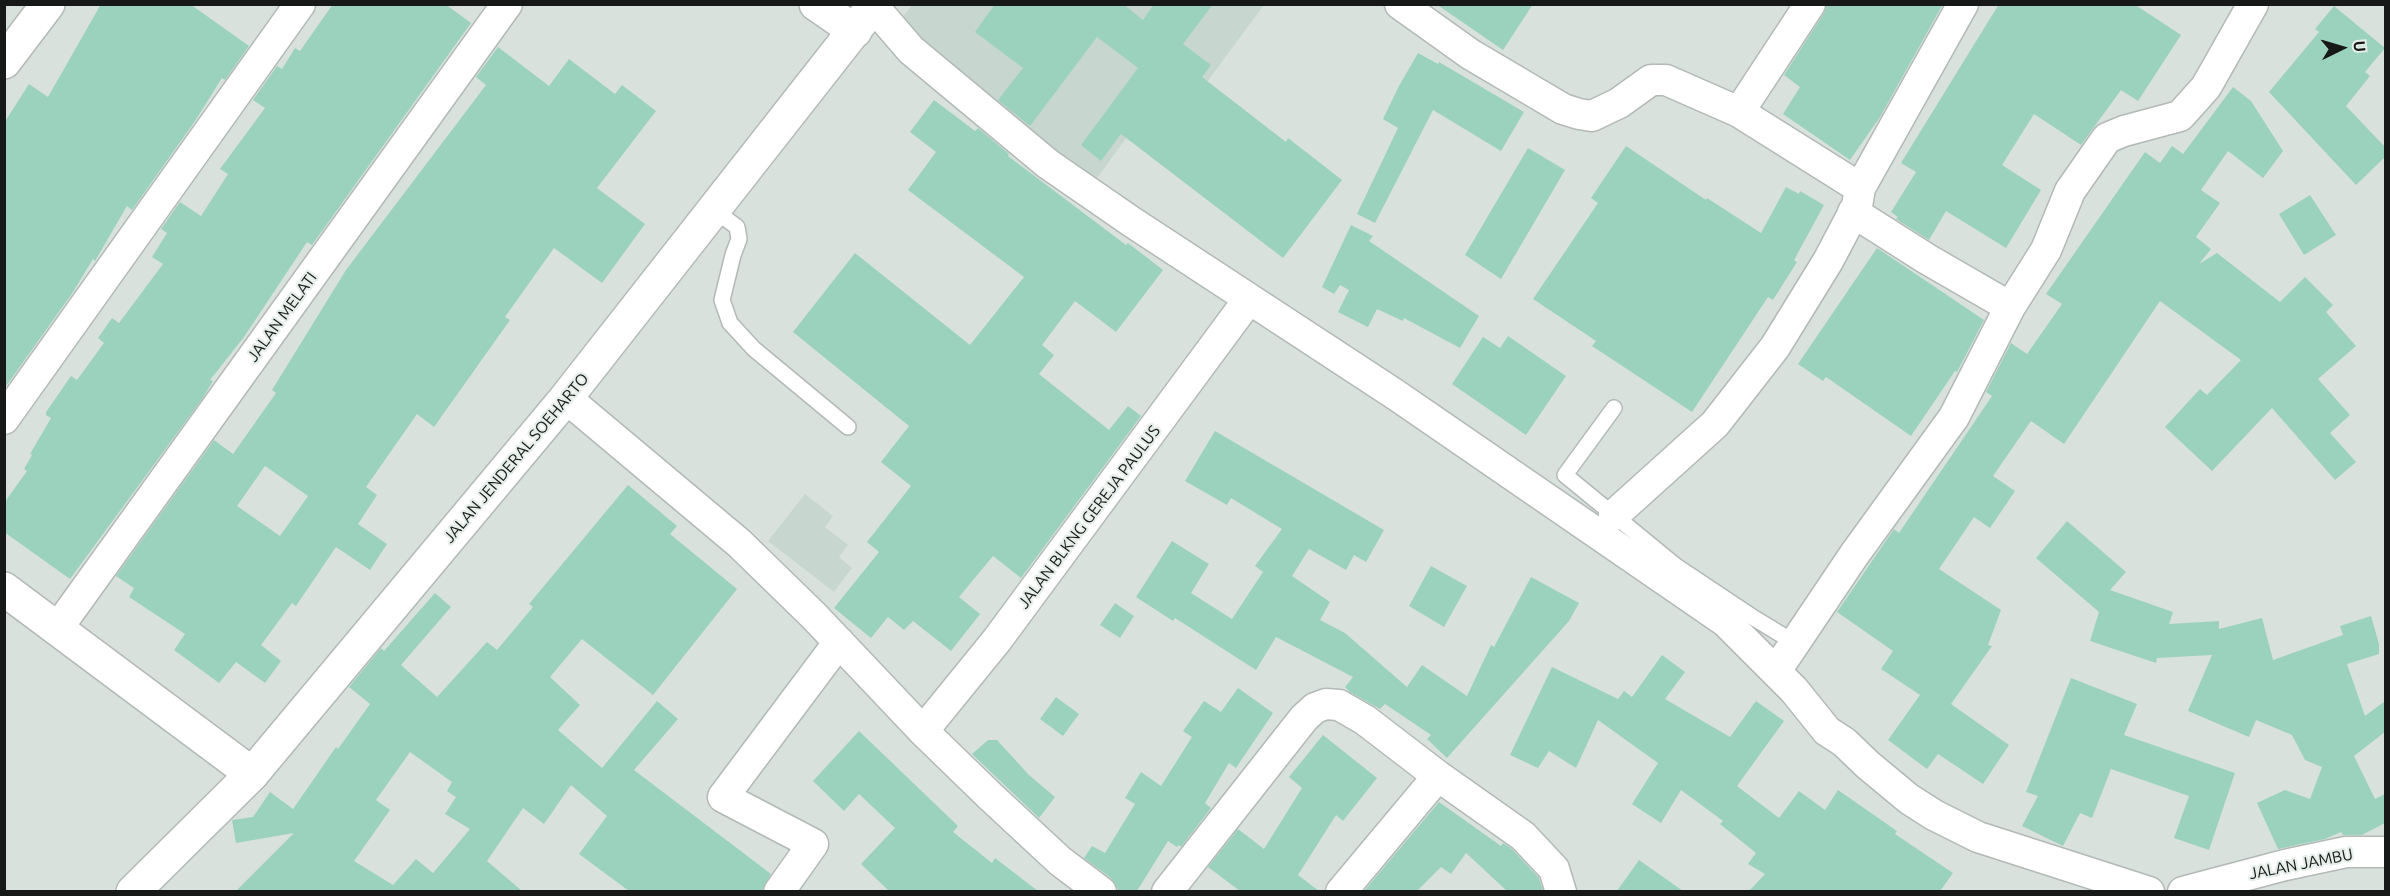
<!DOCTYPE html>
<html>
<head>
<meta charset="utf-8">
<style>
	body { margin:0 }
	#map { position:relative; width:2390px; height:896px; overflow:hidden; background:#d9e1dd; font-family:Ubuntu,sans-serif }
	canvas { display:block }
	.frame { position:absolute; inset:0; border:6px solid #171918; pointer-events:none }
	.north { position:absolute; left:2312px; top:18px; width:60px; height:60px; -webkit-text-stroke:4px #e6eeea; paint-order:stroke; rotate:85deg; font-size:16px; font-weight:700; line-height:24px; text-align:center; color:#171918 }
	.north::after { content:''; display:block; margin:auto; width:21px; height:27px; background:#171918; clip-path:polygon(50% 0,100% 100%,50% 72%,0 100%) }
</style>
</head>
<body>
<div id="map">
<canvas width="2390" height="896"></canvas>
<div class="frame"></div>
<div class="north">U</div>
</div>
<script>
const context = document.querySelector('canvas').getContext('2d');
context.lineJoin = 'round';
function fillPath(path, color) { context.fillStyle = color; context.fill(path, 'evenodd'); }
const toPath = rows => new Path2D(rows.map(r => 'M' + r).join(''));
function stroke(path, color, width, dash) { context.strokeStyle = color; context.lineWidth = width; context.lineCap = dash ? 'butt' : 'round'; context.setLineDash(dash || []); context.stroke(path); }
function label(font, color, halo, rows, align = 'center') {
  context.font = font + ' Ubuntu,sans-serif'; context.lineWidth = 4.5; context.setLineDash([]); context.textBaseline = 'middle'; context.strokeStyle = halo; context.fillStyle = color; for (const [text, x, y, turn = 0] of rows) {
    context.save(); context.translate(x, y); context.rotate((+turn || 0) * Math.PI / 180); context.textAlign = isNaN(turn) ? turn : align; if (halo) context.strokeText(text, 0, 0); context.fillText(text, 0, 0); context.restore();
  }
}
fillPath(toPath([
	[912,5,1264,5,1187,109,1161,90,1095,181,892,31],
	[805,494,833,516,825,527,848,545,839,557,852,568,834,592,768,541]
]), '#c7d7d0');
fillPath(toPath([
	[101,4,190,4,249,46,225,80,222,78,195,121,132,210,127,206,95,261,93,259,73,292,4,389,4,123,29,84,48,97],
	[333,4,445,4,471,23,312,245,307,242,244,337,210,380,213,381,202,399,70,579,4,532,4,503,27,471,24,469,32,455,30,454,51,418,46,415,46,412,71,376,77,380,104,343,98,338,112,318,119,323,163,264,152,257,167,233,161,229,180,202,201,216,228,174,220,169,265,108,253,100,277,66,282,69,295,48,300,51],
	[995,4,1123,4,1143,20,1154,4,1213,4,1183,44,1211,65,1202,77,1286,142,1288,138,1342,180,1283,258,1121,134,1101,161,1081,145,1138,68,1097,37,1030,126,998,100,1023,68,975,32],
	[1436,4,1533,4,1503,50],
	[1827,4,1943,4,1880,117,1850,160,1783,114,1800,87,1784,75,1824,13],
	[1999,4,2134,4,2181,35,2138,101,2121,90,2081,145,2034,114,2002,165,2041,190,2006,248,1946,211,1929,240,1896,219,1898,217,1891,212,1916,172,1901,163],
	[2334,6,2385,48,2365,72,2370,76,2346,106,2385,147,2385,157,2356,185,2269,92,2319,32,2315,29],
	[498,47,549,86,569,59,615,94,622,85,656,111,597,188,645,224,602,283,554,248,505,317,510,320,434,427,417,414,366,487,377,495,358,524,387,544,370,570,336,547,296,606,292,603,261,645,281,661,265,683,236,662,219,683,174,650,185,634,129,597,134,588,116,576,214,440,233,454,276,393,272,390,346,270,486,85,476,77],
	[265,466,308,496,280,536,237,506],
	[1418,53,1438,64,1439,62,1524,112,1501,151,1433,110,1375,223,1357,214,1398,128,1383,119,1399,86],
	[2233,87,2251,101,2283,151,2263,178,2228,151,2201,190,2220,203,2196,237,2211,249,2199,264,2217,253,2280,302,2305,277,2333,305,2326,312,2356,346,2318,379,2350,415,2330,433,2356,462,2335,480,2272,408,2212,471,2165,427,2200,389,2207,395,2241,360,2160,301,2064,444,2031,421,1993,476,2015,491,1990,528,1974,517,1939,569,2001,610,1988,645,1992,646,1951,704,2009,745,1983,784,1938,754,1927,769,1888,740,1920,695,1881,669,1893,651,1837,612,1894,529,1899,533,1992,396,1986,392,2011,343,2027,354,2062,304,2046,294,2145,152,2160,163,2172,146,2183,154],
	[934,100,975,131,978,128,1009,154,1008,156,1126,245,1128,243,1163,270,1116,332,1075,301,1042,345,1054,355,1039,374,1109,430,1128,406,1141,416,1021,578,993,556,959,597,980,614,951,651,913,621,904,630,888,617,871,638,834,608,879,552,867,542,911,486,881,462,909,426,793,332,855,253,970,345,1024,277,908,190,936,152,910,132],
	[1626,146,1706,200,1707,198,1761,233,1786,187,1799,194,1800,191,1824,205,1794,260,1797,262,1773,300,1768,297,1692,412,1592,346,1596,341,1533,299,1598,203,1591,198],
	[1528,148,1565,170,1501,279,1465,255],
	[2310,195,2336,235,2304,255,2279,214],
	[1351,225,1373,236,1369,241,1479,316,1460,348,1404,318,1403,321,1377,309,1368,327,1338,312,1349,290,1340,285,1334,294,1322,287],
	[1877,248,1984,320,1957,372,1955,371,1911,436,1826,377,1823,381,1798,364],
	[1508,336,1566,376,1526,435,1452,384,1483,337,1500,348],
	[1215,431,1384,530,1366,562,1354,555,1346,570,1309,549,1292,576,1330,602,1320,620,1345,633,1407,687,1422,665,1467,696,1491,645,1494,647,1531,577,1579,603,1569,621,1447,758,1427,739,1431,735,1385,704,1380,709,1350,692,1345,687,1353,677,1276,637,1256,670,1175,618,1173,621,1136,597,1172,541,1209,564,1191,593,1232,619,1263,572,1255,566,1282,529,1231,498,1227,505,1185,481],
	[628,485,677,526,670,534,737,589,653,695,582,639,550,677,580,705,558,730,602,768,657,701,678,719,634,770,771,874,762,891,629,891,579,854,607,816,571,785,544,824,523,808,487,861,522,891,236,891,294,833,236,843,232,820,253,817,270,792,293,809,336,747,338,749,370,704,349,687,381,648,384,651,435,593,451,607,401,665,437,697,487,642,497,650,533,607,529,604],
	[410,752,452,782,447,791,456,797,445,814,470,829,433,873,416,859,393,885,354,861,390,810,376,800],
	[2067,521,2126,572,2110,590,2173,612,2169,624,2219,621,2219,629,2262,618,2273,660,2343,635,2340,626,2371,616,2379,644,2379,654,2347,664,2365,716,2385,701,2385,732,2354,756,2375,799,2385,794,2385,823,2362,835,2343,835,2341,832,2325,839,2278,849,2257,803,2285,790,2310,799,2322,767,2305,760,2292,735,2256,720,2249,737,2188,711,2212,655,2157,658,2156,663,2090,641,2099,612,2036,558],
	[1431,566,1467,586,1444,627,1409,606],
	[1115,603,1134,616,1120,638,1100,625],
	[1662,655,1685,672,1665,699,1730,737,1756,701,1784,721,1737,786,1779,818,1799,791,1825,810,1838,790,1897,831,1895,834,1953,873,1940,891,1749,891,1765,874,1748,864,1756,853,1720,824,1723,821,1681,790,1661,823,1632,804,1658,763,1598,720,1576,768,1549,751,1538,768,1510,755,1552,667,1618,699,1624,691,1632,697],
	[2071,678,2137,704,2124,735,2235,773,2209,850,2174,838,2189,796,2111,769,2092,818,2080,813,2063,846,2022,826,2038,796,2026,792],
	[1238,688,1273,713,1236,768,1229,763,1205,803,1211,808,1181,847,1179,845,1177,847,1168,841,1137,891,1119,891,1111,878,1084,858,1092,846,1105,853,1135,804,1125,798,1141,772,1161,786,1192,737,1183,731,1204,701,1221,712],
	[1056,697,1079,714,1063,736,1040,719],
	[859,731,958,826,953,832,992,863,995,858,1038,891,889,891,861,864,895,828,859,794,844,811,813,781],
	[1323,735,1377,778,1343,821,1336,815,1298,875,1319,891,1240,891,1208,867,1238,829,1264,849,1302,788,1289,777],
	[988,740,997,740,1029,775,1055,797,1039,818,972,754],
	[1439,802,1501,846,1503,843,1512,849,1539,878,1543,891,1507,891,1466,853,1451,874,1441,867,1417,891,1364,891],
	[1639,860,1683,891,1617,891]
]), '#9bd2bd');
const lane = toPath([
	[714,210,737,227,739,239,733,255,722,300,730,323,754,349,848,427],
	[1614,408,1565,475,1676,566,1754,618,1795,643]
]);
const street = toPath([
	[1400,4,1470,54,1563,109,1579,114,1592,116,1619,103,1651,80,1666,80,1739,112,1860,188],
	[874,7,911,50,1048,164,1132,222,1396,395,1726,622,1794,690,1827,731,1844,742,1868,765,1909,799,1934,815,1978,837,2149,892],
	[1739,112,1810,4],
	[1853,212,1927,259,2010,307],
	[566,398,739,543,814,616,923,731,990,796,1060,861,1101,892],
	[4,419,300,4],
	[1614,515,1715,424,1775,347,1828,261,1857,206,1860,188,1963,4],
	[57,629,507,4],
	[1776,671,1854,555,1954,417,2010,307,2046,250,2070,191,2107,138,2124,131,2180,116,2206,87,2253,4],
	[923,731,997,640,1249,299],
	[779,892,813,844,723,797,839,642],
	[1167,892,1304,718,1315,708,1326,704,1339,705,1365,720,1438,776,1523,836,1554,869,1561,892],
	[1341,892,1438,776],
	[2183,892,2285,865,2346,852,2386,852]
]);
const secondary = toPath([
	[816,4,855,31],
	[4,62,48,4],
	[4,589,252,774]
]);
const primary = toPath([
	[133,892,252,774,566,398,875,4]
]);
stroke(lane, '#b2b9b6', 18);
stroke(street, '#b2b9b6', 33);
stroke(secondary, '#b2b9b6', 36);
stroke(primary, '#b2b9b6', 36);
stroke(lane, '#fff', 15);
stroke(street, '#fff', 30);
stroke(secondary, '#fff', 33);
stroke(primary, '#fff', 33);
label('16px', '#171918', '#e6eeea', [
	["JALAN MELATI",282,317,-54],
	["JALAN JENDERAL SOEHARTO",516,458,-50],
	["JALAN BLKNG GEREJA PAULUS",1089,517,-53],
	["JALAN JAMBU",2301,864,-11]
]);
</script>
</body>
</html>
